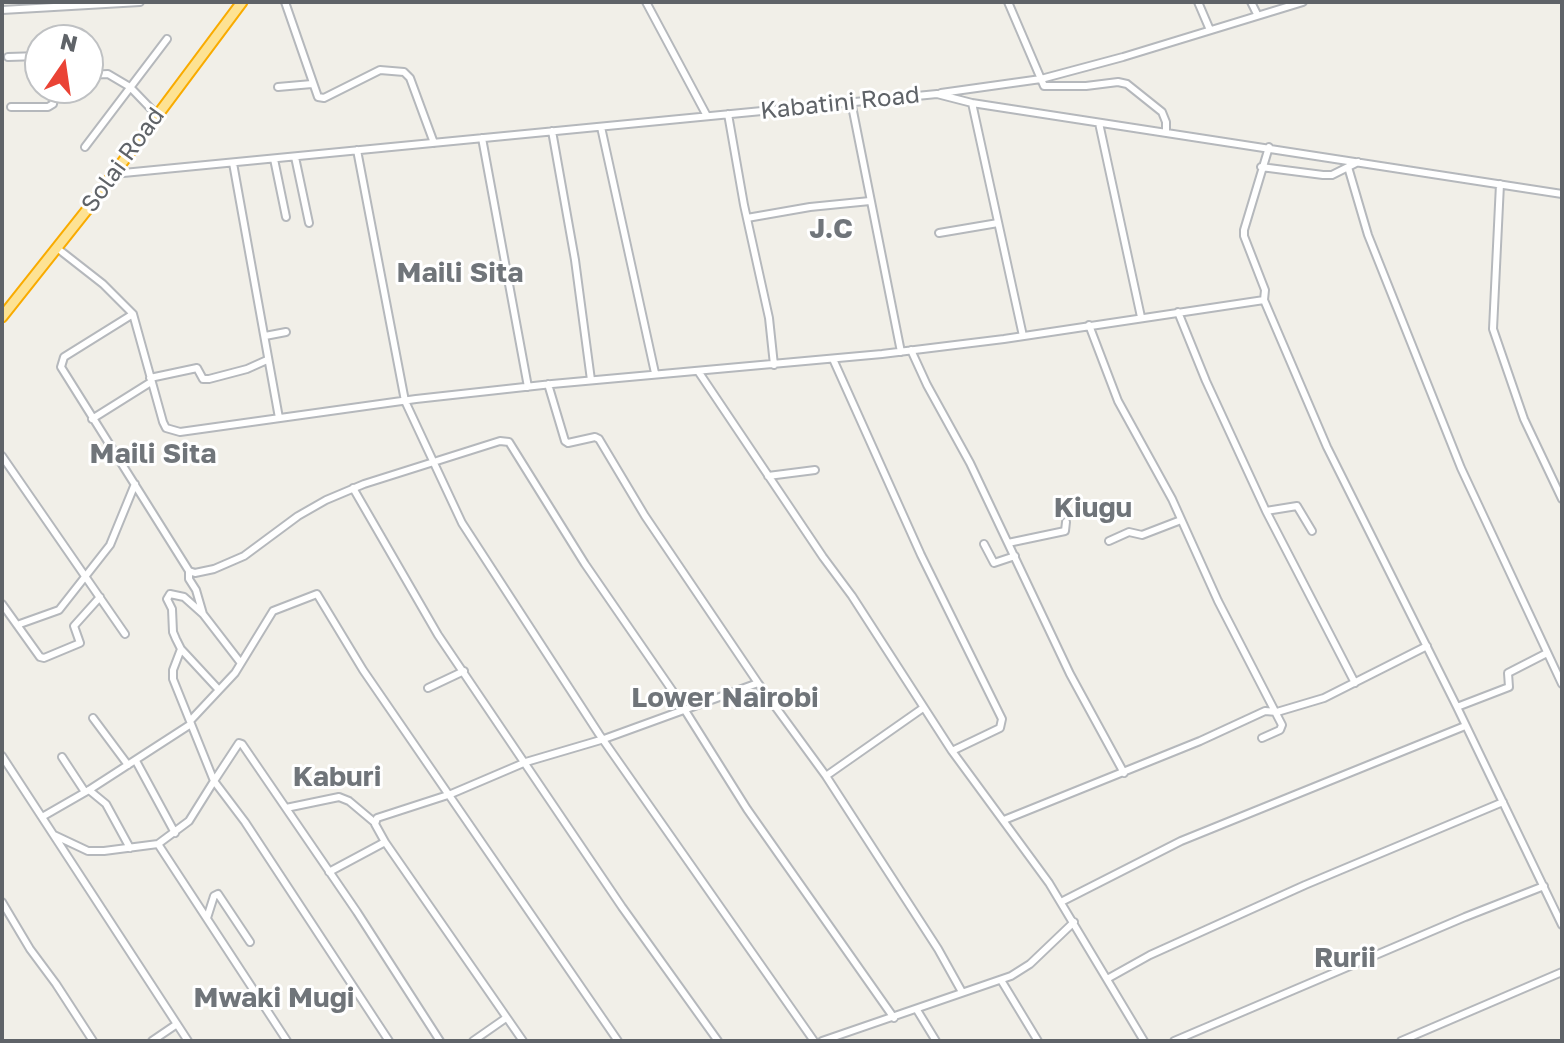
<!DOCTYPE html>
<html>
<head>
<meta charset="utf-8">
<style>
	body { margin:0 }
	#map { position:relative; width:1564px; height:1043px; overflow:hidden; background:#f1efe8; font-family:"Golos Text",sans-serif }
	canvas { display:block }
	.frame { position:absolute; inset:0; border:4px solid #5f6368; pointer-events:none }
	.north { position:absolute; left:24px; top:24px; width:80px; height:80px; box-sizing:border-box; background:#fff; border:2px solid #bfc1c3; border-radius:50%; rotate:13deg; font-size:22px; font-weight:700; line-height:32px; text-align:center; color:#5f6368 }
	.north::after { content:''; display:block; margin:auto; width:28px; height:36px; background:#ea4335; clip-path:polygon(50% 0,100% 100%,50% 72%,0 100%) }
</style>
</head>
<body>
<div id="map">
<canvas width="1564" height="1043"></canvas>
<div class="frame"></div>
<div class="north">N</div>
</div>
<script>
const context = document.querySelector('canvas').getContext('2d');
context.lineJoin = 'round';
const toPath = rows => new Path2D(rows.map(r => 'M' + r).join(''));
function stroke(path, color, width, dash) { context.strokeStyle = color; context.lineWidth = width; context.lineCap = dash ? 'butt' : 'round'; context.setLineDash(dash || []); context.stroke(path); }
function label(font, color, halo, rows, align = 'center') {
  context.font = font + ' "Golos Text",sans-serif'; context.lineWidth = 6; context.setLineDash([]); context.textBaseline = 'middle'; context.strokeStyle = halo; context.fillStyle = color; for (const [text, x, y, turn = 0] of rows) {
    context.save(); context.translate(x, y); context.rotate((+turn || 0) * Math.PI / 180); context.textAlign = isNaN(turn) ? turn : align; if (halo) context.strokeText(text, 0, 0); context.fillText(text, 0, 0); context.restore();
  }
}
const minor = toPath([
	[285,2,318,97,324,98,380,70,404,72,410,78,434,143],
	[646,2,707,116],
	[1008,2,1044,86,1086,86,1118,82,1127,84,1162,112,1166,122,1166,132],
	[1198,2,1210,30],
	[1251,2,1257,14],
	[2,10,140,2],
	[8,57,40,56],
	[88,75,108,74,130,87,156,114],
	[278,87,312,84],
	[941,93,1041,79,1123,57,1303,2],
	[851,101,901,352],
	[972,103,1023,336],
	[11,107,48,107,53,104,56,88],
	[728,114,744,205,769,318,774,365],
	[1099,123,1141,317],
	[601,127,655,373],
	[552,131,575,260,591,380],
	[482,138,528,387],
	[85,147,167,39],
	[1269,147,1244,230,1244,236,1265,290,1264,300,1327,447,1457,707,1562,925],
	[357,150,405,401,462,523,599,734,814,1041],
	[295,157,309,223],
	[274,159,286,217],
	[1358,162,1348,167,1368,235,1461,468,1562,684],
	[233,163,279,418],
	[1261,167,1323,175,1332,175,1348,167],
	[113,174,937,94,972,103,1562,194],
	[1500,184,1493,329,1524,419,1562,499],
	[747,218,810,207,870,201],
	[939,233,998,223],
	[57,248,103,284,133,314,163,422,166,428,180,432,416,399,552,384,882,354,1004,339,1264,300],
	[1178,312,1206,381,1266,511,1355,683],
	[133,314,64,357,61,367,189,571,195,573,214,569,244,556,298,516,326,500,364,484,500,441,509,442,585,564,676,696,747,809,894,1018],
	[1089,325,1118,401,1172,499,1218,601,1282,725,1280,730,1262,738],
	[265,336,286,332],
	[911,350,927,385,970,463,1070,674,1124,773],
	[833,359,921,555,1002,719,1000,728,952,751],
	[698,371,823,557,852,596,952,751,1049,883,1144,1041],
	[150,378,197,368,203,379,209,379,247,369,267,360],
	[548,384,565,441,568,443,595,437,599,439,645,516,758,683,826,776,938,949,962,992],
	[92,419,151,382],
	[2,456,125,634],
	[768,476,815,470],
	[353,488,438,635,622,907,718,1041],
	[1266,511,1297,506,1312,531],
	[1109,541,1129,532,1142,535,1181,520],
	[1008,543,1065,531,1066,522],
	[984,544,994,563,1015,556],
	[189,571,189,579,196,590,203,614,240,662],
	[2,604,40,657,44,658,80,643,74,626,100,597],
	[203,614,184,597,170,594,167,599,172,609,173,632,176,639,181,649,219,690],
	[17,625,59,610,110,545,135,484],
	[428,688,464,671],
	[1457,707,1509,687,1508,673,1547,653],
	[93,718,128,765],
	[190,721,235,673,273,611,317,594,363,670,618,1041],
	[2,756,188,1041],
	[62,757,85,792],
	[136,761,175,833],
	[826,776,923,708],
	[89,790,106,804,130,848],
	[286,808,339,797,349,801,374,822],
	[42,817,89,790,191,724],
	[1004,820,1200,741,1265,711,1277,712,1324,698,1427,646],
	[54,835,88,851,104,851,158,844,189,821,214,781,173,679,173,670,181,649],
	[385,842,523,1041],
	[158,844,287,1041],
	[329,872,385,842,375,824,377,818,451,794,526,762,604,739,758,683],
	[2,902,30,949,56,984,93,1041],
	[1061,902,1181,841,1465,726],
	[207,918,214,896,218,894,250,942],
	[1107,979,1150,955,1305,885,1503,802],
	[1001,980,1038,1041],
	[917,1010,936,1041],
	[152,1041,177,1024],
	[389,1041,245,822,214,781,239,743,242,744,357,912,440,1041],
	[473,1041,506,1018],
	[822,1041,1011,976,1030,964,1074,922],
	[1174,1041,1465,917,1544,886],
	[1401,1041,1562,972]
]);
const highway = toPath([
	[2,317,86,211,242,2]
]);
stroke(minor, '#b5b8bc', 10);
stroke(highway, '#f9ab00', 13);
stroke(minor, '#fff', 6);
stroke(highway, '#fde293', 9);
label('24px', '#5f6368', '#fff', [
	["Kabatini Road",840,103,-6],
	["Solai Road",123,160,-54]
]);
label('bold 28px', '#70757a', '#fff', [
	["J.C",831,229],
	["Maili Sita",460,273],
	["Maili Sita",153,454],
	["Kiugu",1093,508],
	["Lower Nairobi",725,698],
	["Kaburi",337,777],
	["Rurii",1345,958],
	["Mwaki Mugi",274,998]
]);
</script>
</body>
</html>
